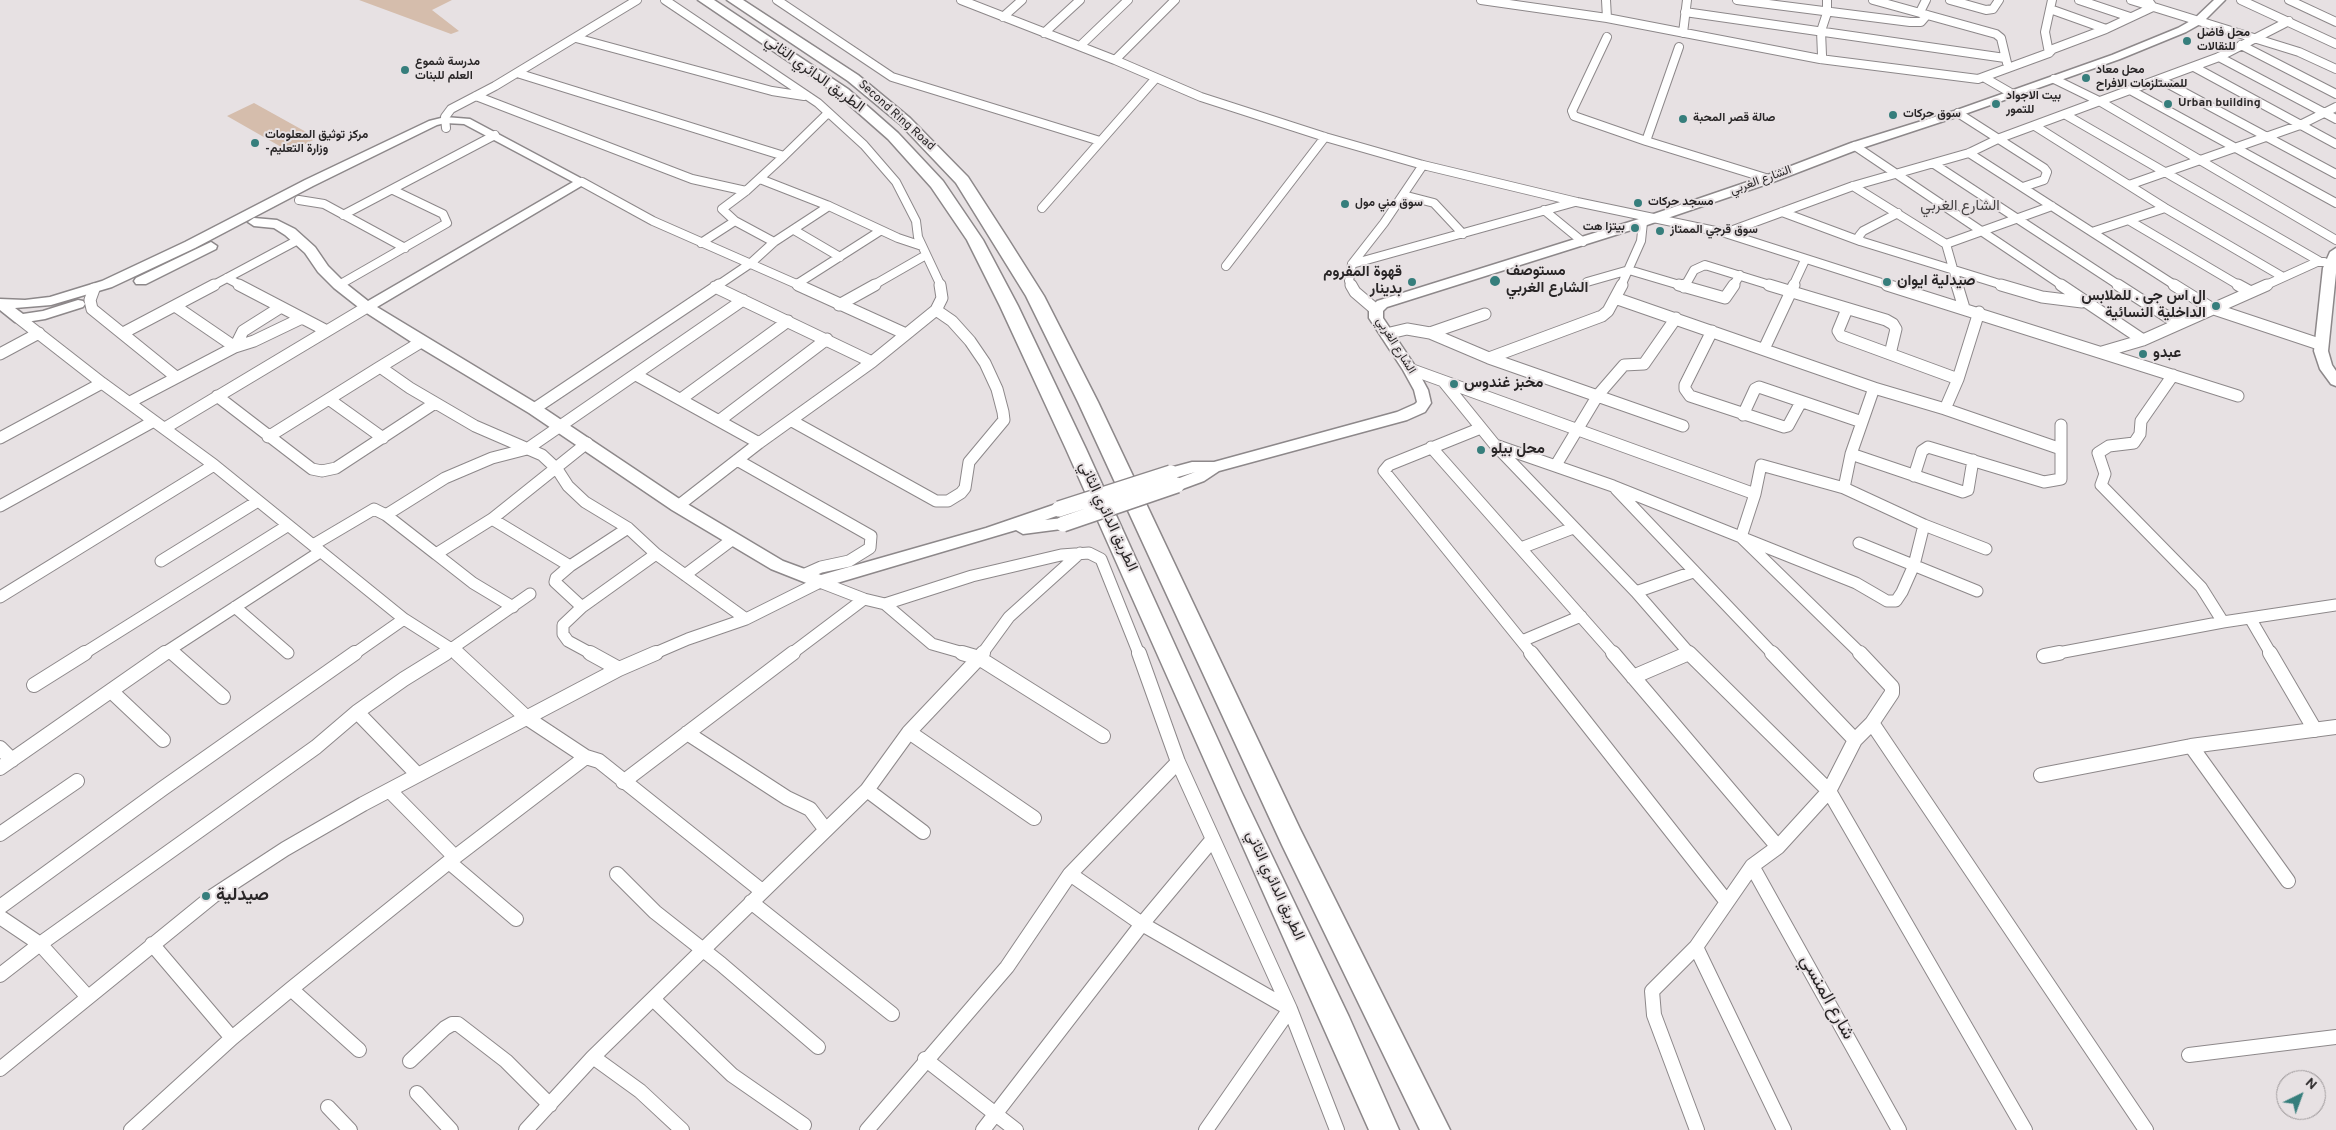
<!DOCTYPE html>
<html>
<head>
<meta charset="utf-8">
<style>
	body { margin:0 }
	#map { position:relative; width:2336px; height:1130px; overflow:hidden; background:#e7e1e3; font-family:Overpass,sans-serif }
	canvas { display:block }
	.north { position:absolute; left:2276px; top:1070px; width:50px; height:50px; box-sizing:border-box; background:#e7e1e3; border:1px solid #9b9698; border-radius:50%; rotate:42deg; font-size:14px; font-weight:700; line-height:20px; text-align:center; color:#292627 }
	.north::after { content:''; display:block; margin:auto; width:18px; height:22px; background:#367e7c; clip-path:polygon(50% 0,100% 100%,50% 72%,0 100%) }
</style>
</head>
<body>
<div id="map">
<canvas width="2336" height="1130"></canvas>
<div class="north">N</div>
</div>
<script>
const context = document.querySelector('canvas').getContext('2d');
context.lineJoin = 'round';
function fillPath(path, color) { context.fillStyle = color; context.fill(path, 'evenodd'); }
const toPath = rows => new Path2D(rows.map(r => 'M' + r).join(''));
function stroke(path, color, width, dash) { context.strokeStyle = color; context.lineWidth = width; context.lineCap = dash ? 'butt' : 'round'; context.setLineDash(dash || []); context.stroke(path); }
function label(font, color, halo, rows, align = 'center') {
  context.font = font + ' Overpass,Vazirmatn,sans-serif'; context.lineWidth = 4; context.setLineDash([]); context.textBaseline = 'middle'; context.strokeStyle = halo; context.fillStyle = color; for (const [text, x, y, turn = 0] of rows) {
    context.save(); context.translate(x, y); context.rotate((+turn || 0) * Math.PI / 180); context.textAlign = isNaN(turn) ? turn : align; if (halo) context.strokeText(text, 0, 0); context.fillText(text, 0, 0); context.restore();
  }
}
fillPath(toPath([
	[359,0,452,0,432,10,459,31,451,34],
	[254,103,317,138,290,152,227,116]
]), '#d5bdac');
const streetFar2 = toPath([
	[665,0,818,103,864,145,896,182,916,221,918,237,941,286],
	[777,0,892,77,1100,141],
	[961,0,1115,60,1201,97,1325,137,1423,165,1577,202,1725,233,1891,286],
	[1481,0,1607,18,1820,59,1978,79,2049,53,2053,49,2106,29,2153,7,2148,0],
	[1606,0,1607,18],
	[1737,0,1910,22,1921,22,1927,15],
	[1873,0,1996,34,2001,38,2007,63],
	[1950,0,1986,10,1993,9,1999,0],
	[2079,0,2130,17],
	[2131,0,2299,52,2336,69],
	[2241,0,2336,44],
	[2289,0,2336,22],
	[2050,9,2106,29],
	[1685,12,2005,58],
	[1920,12,1926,0],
	[1003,17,1022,0],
	[1044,33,1080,0],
	[1683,33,1687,0],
	[1607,37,1572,111,1574,116,1646,141,1769,179],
	[576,38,772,91,804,96],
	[2241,45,2336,94],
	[1080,46,1128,0],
	[2049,53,2045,32,2052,0],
	[2219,57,2336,119],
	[1820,59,1822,55,1821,31,1827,13,1827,0],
	[1115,60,1175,0],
	[2194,67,2336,144],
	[517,73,784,156,828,113],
	[1985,78,2011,93],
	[2054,79,2101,102,2336,240],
	[2161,80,2336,174],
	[2132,91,2336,203],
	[476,96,692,179,746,191],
	[1958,113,2044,168,2047,172,2044,180,2023,187],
	[2066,115,2319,261],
	[2035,126,2165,208,2283,277],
	[446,128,445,117,451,109,495,86,637,0],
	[1646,141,1679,47],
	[1855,146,2063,286],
	[1969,153,2176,286],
	[1934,164,2120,286],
	[760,179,829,206,898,238,922,246],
	[582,182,653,221,801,286],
	[2129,185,2300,125,2336,107],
	[1853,186,1946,244,1958,286],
	[1403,195,1434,203,1463,234],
	[299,200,324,204,405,248],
	[1042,208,1156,78],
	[1544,210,1583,242],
	[1782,212,1860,241,2006,286],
	[343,215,495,135],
	[2130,221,2240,286],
	[794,230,840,257],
	[2092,232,2165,208],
	[1725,233,1853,186,1969,153,2000,138,2219,57,2289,21],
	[1860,241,1859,236,1863,231,1898,213],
	[774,242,735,221,722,209,746,191,784,156],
	[701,243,735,221],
	[1946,244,2052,206],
	[1352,264,1575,202],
	[1226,266,1325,137],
	[227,278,242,286],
	[1587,282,1629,270,1683,286],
	[797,284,880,231],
	[339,285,447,223,443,214,393,190],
	[212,286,298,240],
	[717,286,751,263,774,242,829,206],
	[872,286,926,255],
	[1352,286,1349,281,1352,264,1384,223,1423,165],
	[1621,286,1641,241,1643,222],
	[1685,286,1694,270,1705,265,1773,286],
	[1733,286,1740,275],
	[1793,286,1805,260],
	[2264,286,2317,262,2324,262]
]);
const streetFar1 = toPath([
	[239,285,327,331],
	[798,285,906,334],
	[1351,285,1355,292,1376,310],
	[1679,285,1725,298,1734,285],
	[1769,285,1886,320,1893,324,1896,329,1890,354],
	[1887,285,2238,396],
	[1957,285,1964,308],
	[2001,285,2042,297,2082,302],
	[2061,285,2143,340],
	[2118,285,2177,323],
	[2174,285,2211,308,2322,345],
	[2238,285,2249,291],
	[715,287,872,362],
	[1684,287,1685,285],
	[94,289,90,300,92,309,176,377],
	[1615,298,1874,388,1945,409,2061,449],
	[839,305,875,285],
	[175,306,235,347,243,331,281,307],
	[1847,309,1838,331,1841,336,1958,379],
	[20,319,102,383,214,465,404,619,459,654],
	[1712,331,1685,385,1685,389,1690,396,1784,427,1788,426,1801,402],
	[123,333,214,285],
	[1430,333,1485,314],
	[1386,334,1407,329,1430,333,1489,358,1683,426],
	[421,342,380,367,410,388,475,426,542,455,557,469,568,486,585,502,628,528,656,554,746,619],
	[1764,349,1794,285],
	[2102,352,2143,340,2267,285],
	[0,354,39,333],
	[1489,358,1602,316,1608,311,1622,285],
	[1410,369,1755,494],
	[636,375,759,443],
	[2173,375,2141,421,2140,434,2134,443,2109,446,2098,453,2105,474,2101,485,2201,587,2223,622],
	[1443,381,1495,445,1613,486,1856,583,1887,601,1896,601,1902,592,1914,565,1924,525],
	[217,396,312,469,322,471,336,468,435,403],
	[681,399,788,321],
	[330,400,383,438],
	[130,402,235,347,254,341,302,318],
	[534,409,719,285],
	[1945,409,1958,379,1979,312],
	[1743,415,1755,389,1759,387,1862,422],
	[720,420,827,339],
	[792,421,936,501,948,501,961,493,965,488,969,462,1004,420,1003,412,997,389,985,363,970,341,952,321,936,310],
	[165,428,367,307],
	[1481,428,1389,465,1384,471,1532,654],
	[268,437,380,367],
	[0,438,102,383],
	[1495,445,1636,592,1690,654],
	[1431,447,1614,654],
	[1851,454,1963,492,1968,490,1973,460],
	[737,460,871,536,870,548,849,561,821,567,803,575],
	[1556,465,1598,395,1624,365,1644,364,1676,318],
	[1914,476,1922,451,1928,447,2044,482,2061,479,2061,425],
	[1844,488,1851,454,1874,388],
	[1616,489,1773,654],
	[0,506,154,421],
	[678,506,759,443,872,362,936,310,942,298,940,285],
	[386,515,445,478,492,458,527,449,743,300],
	[492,519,570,566],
	[1859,543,1977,591],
	[313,545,374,509,386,515,436,554],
	[1521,548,1573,528],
	[161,561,258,501],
	[685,575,733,539],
	[1636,592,1693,572],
	[0,597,214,465],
	[885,604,932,644,967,654],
	[235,607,288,653],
	[513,607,473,583,436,554,492,519,587,443],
	[582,607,656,554],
	[2250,618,2271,654],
	[1522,641,1581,616],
	[169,650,174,654],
	[83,654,287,526],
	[163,654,320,552],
	[354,654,404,619],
	[444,654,530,594],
	[592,654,568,641,563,634,563,625,582,607,555,582,556,578,570,566,628,528],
	[653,654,688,639,746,619,820,582,864,599,885,604,972,576,1061,555,1089,553,1101,559,1139,654],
	[791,654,864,599],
	[982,654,1009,617,1080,553],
	[1686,654,1689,653],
	[1861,654,1741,537,1755,494,1761,465,1844,488,1924,525,1986,549],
	[2053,654,2223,622,2336,605]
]);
const street = toPath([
	[173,653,223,697],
	[457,653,527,718,586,757,599,761,762,891],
	[590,653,619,669],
	[962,653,979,658,983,653],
	[1139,653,1178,762,1290,1009,1337,1130],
	[1531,653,1727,902],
	[1613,653,1778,847],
	[1689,653,1829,791,2025,1130],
	[1772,653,1855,740],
	[2270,653,2315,730],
	[2044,656,2059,653],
	[1633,677,1689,653],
	[34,685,85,653],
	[111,691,163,740],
	[357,712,418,775],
	[1872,723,2146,1130],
	[909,732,1034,818],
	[687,733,787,798,810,809,826,830],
	[2191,746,2288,881],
	[0,748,12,760],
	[0,768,165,653],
	[2041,775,2191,746,2336,727],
	[623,782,793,653],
	[867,790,923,832],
	[390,791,455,857],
	[0,834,77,781],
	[449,862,516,919],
	[1752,866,1899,1130],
	[617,874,655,912,721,964,818,1047],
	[1070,874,1142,924,1290,1009,1206,1130],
	[751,902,892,1014],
	[0,907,162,789,355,653],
	[0,917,40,944,87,996],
	[152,944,232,1038],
	[1696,947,1784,1130],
	[0,975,40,944,316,747,357,712,404,679,446,653],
	[291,989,359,1050],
	[653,999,732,1075,804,1125],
	[2189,1055,2336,1037],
	[593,1057,640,1091,682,1130],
	[925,1059,1016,1130],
	[410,1061,445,1028,452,1024,458,1024,506,1061,550,1105],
	[0,1069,213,896,285,849,363,804,619,669,656,653],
	[417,1093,451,1130],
	[328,1107,350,1130],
	[131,1130,232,1038,291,989,455,857,586,757],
	[526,1130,593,1057,867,790,909,732,979,658,1103,736],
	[867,1130,1007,967,1070,874,1178,762],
	[983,1130,1142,924,1213,839],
	[1697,1130,1654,1015,1652,991,1696,947,1752,866,1778,847,1829,791,1855,740,1872,723,1892,693,1892,687,1860,653]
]);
const secondary = toPath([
	[2214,0,2225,0,2202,23,2186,32,2120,59,1962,115,1859,149,1773,182,1647,225,1387,307,1383,311,1383,318,1415,366,1428,390,1431,403,1425,412,1407,420,1219,471,1204,481,1177,491,1172,489,1169,485,1172,481,1195,472,1171,479,1166,477,1163,473,1166,469,1192,462,1214,462,1397,412,1415,404,1417,402,1414,390,1403,370,1369,318,1369,310,1377,301,1639,219,1765,176,1851,143,1954,111,2112,55,2178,28,2194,19,2214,0],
	[445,117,470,119,588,182,377,307,539,405,684,502,783,561,821,575,986,528,1059,503,1065,505,1067,509,1065,513,1045,520,1063,518,1069,520,1071,524,1069,528,1023,534,1016,530,820,588,814,586,771,569,672,510,529,413,416,345,362,310,334,288,318,272,305,253,285,235,274,228,254,226,248,222,254,218,277,220,295,229,315,247,328,266,344,282,368,301,573,182,464,124,445,123,437,125,313,186,195,248,112,287,51,305,15,308,23,314,43,311,78,300,83,301,85,304,83,307,45,319,20,323,15,322,0,310,0,299,25,300,50,297,102,281,185,242,305,180,429,121,445,117],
	[211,242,217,246,216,249,146,284,136,284,134,281,136,278,211,242],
	[2336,248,2336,273,2328,351,2332,365,2336,371,2336,386,2331,384,2320,369,2314,351,2323,268,2330,252,2336,248]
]);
const highway = toPath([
	[698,0,714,0,848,89,898,133,943,181,983,240,1018,306,1086,449,1242,793,1349,1017,1399,1130,1369,1130,1066,449,1000,306,967,240,931,187,888,139,838,95,698,0],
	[727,0,743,0,858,75,910,118,968,177,1008,239,1044,296,1098,402,1300,829,1450,1130,1420,1130,1282,845,1078,402,1026,296,956,183,900,124,848,81,727,0]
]);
stroke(streetFar2, '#8d888a', 10);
stroke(streetFar1, '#8d888a', 13);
stroke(street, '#8d888a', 16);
stroke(secondary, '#8d888a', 3);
stroke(highway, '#8d888a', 3);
stroke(streetFar2, '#fff', 8);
stroke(streetFar1, '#fff', 11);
stroke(street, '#fff', 14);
fillPath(secondary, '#fff');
fillPath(highway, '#fff');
const secondaryBridge = toPath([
	[1059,509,1171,473],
	[1063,524,1177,485]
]);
stroke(secondaryBridge, '#8d888a', 18, []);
stroke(secondaryBridge, '#fff', 15);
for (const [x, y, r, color] of [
	[2187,41,5,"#367e7c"],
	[405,70,5,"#367e7c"],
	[2086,78,5,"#367e7c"],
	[1996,104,5,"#367e7c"],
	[2168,104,5,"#367e7c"],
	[1893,115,5,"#367e7c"],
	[1683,119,5,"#367e7c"],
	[255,143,5,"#367e7c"],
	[1638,203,5,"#367e7c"],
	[1345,204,5,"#367e7c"],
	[1635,228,5,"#367e7c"],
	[1660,231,5,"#367e7c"],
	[1495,281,6,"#367e7c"],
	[1412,282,5,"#367e7c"],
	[1887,282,5,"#367e7c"],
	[2216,306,5,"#367e7c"],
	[2143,354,5,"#367e7c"],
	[1454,384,5,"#367e7c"],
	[1481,450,5,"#367e7c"],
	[206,896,5,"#367e7c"]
]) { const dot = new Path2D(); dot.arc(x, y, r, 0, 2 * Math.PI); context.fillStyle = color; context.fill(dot); stroke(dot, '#e7e1e3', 2); }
label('bold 12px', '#292627', '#e7e1e3', [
	["محل فاضل",2197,34],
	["للنقالات",2197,48],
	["مدرسة شموع",415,63],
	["العلم للبنات",415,77],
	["محل معاد",2096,71],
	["للمستلزمات الافراح",2096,85],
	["بيت الاجواد",2006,97],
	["للتمور",2006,111],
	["Urban building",2178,104],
	["سوق حركات",1903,115],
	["صالة قصر المحبة",1693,119],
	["مركز توثيق المعلومات",265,136],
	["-وزارة التعليم",265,150],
	["مسجد حركات",1648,203],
	["سوق مني مول",1355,204],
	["بيتزا هت",1625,228,"right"],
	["سوق قرجي الممتاز",1670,231]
], 'left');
label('12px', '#292627', '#e7e1e3', [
	["Second Ring Road",896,116,42],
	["الشارع الغربي",1761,181,-20],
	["الشارع الغربي",1395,346,58]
]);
label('15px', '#292627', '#e7e1e3', [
	["الطريق الدائري الثاني",814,75,36],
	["الطريق الدائري الثاني",1107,517,65],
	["الطريق الدائري الثاني",1274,886,65]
]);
label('15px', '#474344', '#e7e1e3', [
	["الشارع الغربي",1960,207]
]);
label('bold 15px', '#292627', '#e7e1e3', [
	["مستوصف",1506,272],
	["الشارع الغربي",1506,289],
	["قهوة المفروم",1402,273,"right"],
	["بدينار",1402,290,"right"],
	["صيدلية ايوان",1897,282],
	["ال اس جي . للملابس",2206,297,"right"],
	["الداخلية النسائية",2206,314,"right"],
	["عبدو",2153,354],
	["مخبز غندوس",1464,384],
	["محل بيلو",1491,450]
], 'left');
label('bold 18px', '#292627', '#e7e1e3', [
	["صيدلية",216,896]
], 'left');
label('18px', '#292627', '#e7e1e3', [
	["شارع المنسي",1826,998,61]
]);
</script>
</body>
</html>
